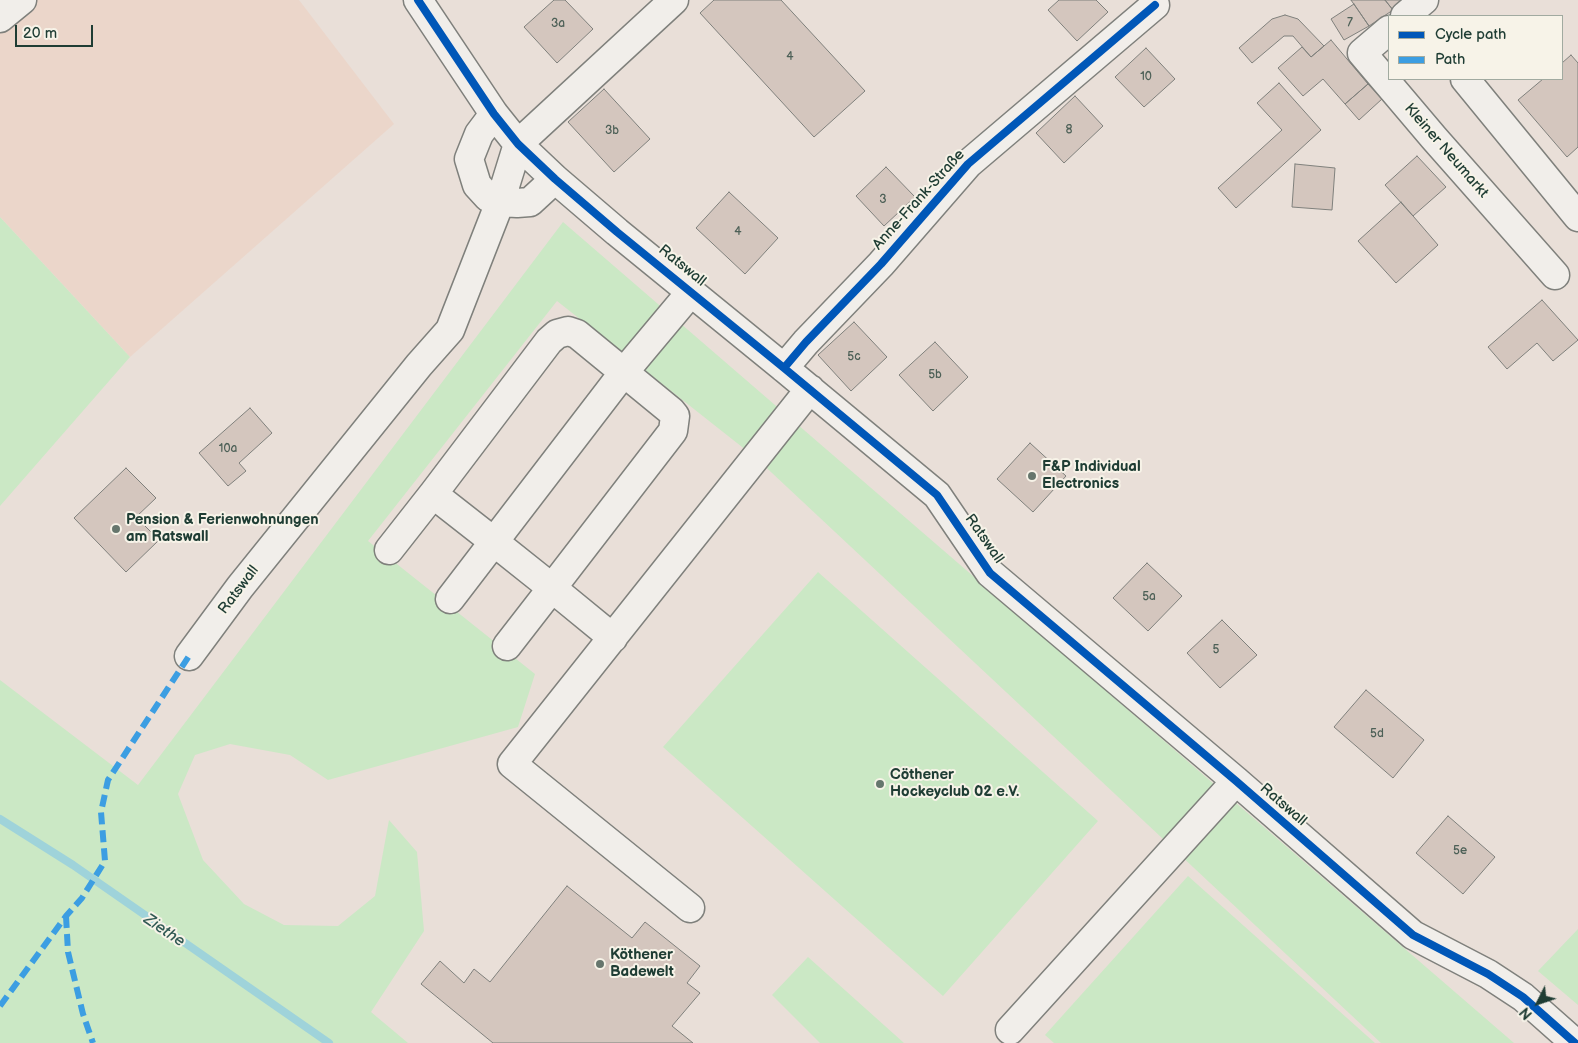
<!DOCTYPE html>
<html>
<head>
<meta charset="utf-8">
<style>
	body { margin:0 }
	#map { position:relative; width:1578px; height:1043px; overflow:hidden; background:#e9dfd8; font-family:"Balsamiq Sans",sans-serif }
	canvas { display:block }
	.legend { position:absolute; left:1388px; top:15px; width:175px; height:65px; box-sizing:border-box; background:#f7f3e8; border:1px solid #a1aaa0; margin:0; padding:6px 9px; list-style:none; font-size:15px; color:#1f3d34 }
	.legend li { display:flex; align-items:center; gap:10px; height:25px }
	.legend b { width:25px; border:1px solid #a1aaa0 }
	.north { position:absolute; left:1513px; top:978px; width:50px; height:50px; -webkit-text-stroke:4px #f7f3e8; paint-order:stroke; rotate:229deg; font-size:14px; font-weight:700; line-height:20px; text-align:center; color:#1f3d34 }
	.north::after { content:''; display:block; margin:auto; width:18px; height:22px; background:#1f3d34; clip-path:polygon(50% 0,100% 100%,50% 72%,0 100%) }
	.scale { position:absolute; left:15px; top:25px; width:78px; height:22px; box-sizing:border-box; border:2px solid #1f3d34; border-top:0; padding-left:6px; font-size:15px; line-height:18px; white-space:nowrap; color:#1f3d34; -webkit-text-stroke:4px #f7f3e8; paint-order:stroke }
</style>
</head>
<body>
<div id="map">
<canvas width="1578" height="1043"></canvas>
<ul class="legend">
<li><b style="height:6px;background:#0057b8"></b>Cycle path</li>
<li><b style="height:6px;background:#3c9ee2"></b>Path</li>
</ul>
<div class="north">N</div>
<div class="scale">20 m</div>
</div>
<script>
const context = document.querySelector('canvas').getContext('2d');
context.lineJoin = 'round';
function fillPath(path, color) { context.fillStyle = color; context.fill(path, 'evenodd'); }
const toPath = rows => new Path2D(rows.map(r => 'M' + r).join(''));
function stroke(path, color, width, dash) { context.strokeStyle = color; context.lineWidth = width; context.lineCap = dash ? 'butt' : 'round'; context.setLineDash(dash || []); context.stroke(path); }
function label(font, color, halo, rows, align = 'center') {
  context.font = font + ' "Balsamiq Sans",sans-serif'; context.lineWidth = 4; context.setLineDash([]); context.textBaseline = 'middle'; context.strokeStyle = halo; context.fillStyle = color; for (const [text, x, y, turn = 0] of rows) {
    context.save(); context.translate(x, y); context.rotate((+turn || 0) * Math.PI / 180); context.textAlign = isNaN(turn) ? turn : align; if (halo) context.strokeText(text, 0, 0); context.fillText(text, 0, 0); context.restore();
  }
}
fillPath(toPath([
	[0,0,299,0,394,124,130,357,0,217]
]), '#ebd6ca');
fillPath(toPath([
	[0,217,130,357,0,506],
	[563,222,1514,1043,1381,1043,756,458,557,301,368,541,535,674,518,727,328,780,290,755,230,744,195,755,178,794,203,860,244,904,284,925,338,926,375,896,389,820,417,852,424,931,371,1012,408,1043,0,1043,0,680,138,785],
	[818,572,1098,821,943,996,663,747],
	[1188,876,1375,1043,1054,1043,1045,1035],
	[1578,929,1578,1005,1538,971],
	[808,957,904,1043,820,1043,772,995]
]), '#cbe8c5');
stroke(toPath([
	[0,819,73,865,329,1043]
]), '#9fd3da', 8);
const building = toPath([
	[554,0,565,0,593,29,557,63,524,27,554,0],
	[714,0,781,0,865,91,814,137,700,13,714,0],
	[1059,0,1096,0,1108,12,1077,41,1048,10,1059,0],
	[1351,0,1385,0,1393,10,1369,26,1351,0],
	[1385,0,1403,0,1393,10,1385,0],
	[1354,4,1369,26,1344,40,1331,19,1354,4],
	[1285,15,1298,19,1324,46,1311,57,1293,36,1284,36,1252,63,1239,48,1272,19,1285,15],
	[1331,40,1368,84,1345,104,1323,79,1303,96,1278,68,1302,47,1311,57,1331,40],
	[1146,48,1175,79,1144,107,1115,77,1146,48],
	[1571,55,1578,63,1578,147,1567,157,1518,100,1543,79,1562,79,1562,63,1571,55],
	[1279,83,1321,130,1236,208,1218,188,1282,130,1257,103,1279,83],
	[1368,84,1382,99,1359,120,1345,104,1368,84],
	[604,89,650,139,614,172,568,122,604,89],
	[1075,96,1103,126,1064,163,1036,133,1075,96],
	[1417,156,1446,187,1413,216,1385,185,1417,156],
	[1295,164,1335,168,1332,210,1292,207,1295,164],
	[886,167,915,197,884,226,856,196,886,167],
	[729,192,778,238,745,274,696,228,729,192],
	[1401,202,1438,245,1396,283,1358,241,1401,202],
	[1542,300,1578,340,1553,361,1537,343,1507,369,1488,347,1542,300],
	[854,322,887,357,851,391,818,355,854,322],
	[935,342,968,377,933,411,899,375,935,342],
	[250,408,272,433,239,463,246,471,228,486,199,453,250,408],
	[1030,443,1066,476,1033,512,997,479,1030,443],
	[126,468,156,498,136,517,159,540,126,572,74,518,126,468],
	[1147,563,1182,596,1148,631,1113,598,1147,563],
	[1222,620,1257,655,1220,688,1187,653,1222,620],
	[1366,690,1424,740,1393,778,1334,727,1366,690],
	[1448,816,1495,857,1463,894,1416,853,1448,816],
	[567,886,632,938,645,922,700,966,687,983,700,993,672,1026,693,1043,493,1043,421,984,440,961,464,983,474,969,490,982,567,886]
]);
fillPath(building, '#d4c6be');
stroke(building, '#7f807c', 1);
const minor = toPath([
	[418,0,494,114,518,144,555,179,617,232,784,368,937,495,990,573,1236,781,1413,935,1488,974,1523,997,1575,1043],
	[1405,16,1424,0],
	[0,18,22,0],
	[1389,30,1362,53,1434,138,1555,275],
	[1465,79,1578,217],
	[494,114,479,134,469,159,477,185,488,197,500,202,517,203,530,202,555,179],
	[784,368,806,342,881,264,968,164,1155,5],
	[389,550,433,494],
	[450,599,624,372,691,292],
	[507,646,552,588,673,431,675,416,671,411,577,334,568,331,557,334,549,341,433,494,493,541,552,588,613,638],
	[189,656,240,587,419,365,450,330,500,202,518,144,674,0],
	[690,908,512,764,810,389],
	[1010,1030,1236,781]
]);
stroke(minor, '#7f807c', 31);
stroke(minor, '#f1eeea', 28);
stroke(toPath([
	[66,916,68,952,83,1014,93,1043],
	[0,1006,66,916,82,898,105,861,101,812,108,780,189,656]
]), '#3c9ee2', 6, [12, 6]);
stroke(toPath([
	[418,0,494,114,518,144,555,179,617,232,784,368,937,495,990,573,1236,781,1413,935,1488,974,1523,997,1575,1043],
	[784,368,806,342,881,264,968,164,1155,5]
]), '#0057b8', 8);
for (const [x, y, r, color] of [
	[1032,476,5,"#66766d"],
	[116,529,5,"#66766d"],
	[880,784,5,"#66766d"],
	[600,964,5,"#66766d"]
]) { const dot = new Path2D(); dot.arc(x, y, r, 0, 2 * Math.PI); context.fillStyle = color; context.fill(dot); stroke(dot, '#f7f3e8', 2); }
label('12px', '#4d6057', null, [
	["7",1350,23],
	["3a",558,24],
	["4",790,57],
	["10",1146,77],
	["8",1069,130],
	["3b",612,131],
	["3",883,200],
	["4",738,232],
	["5c",854,357],
	["5b",935,375],
	["10a",228,449],
	["5a",1149,597],
	["5",1216,650],
	["5d",1377,734],
	["5e",1460,851]
]);
label('15px', '#1f3d34', '#f7f3e8', [
	["Kleiner Neumarkt",1446,151,49],
	["Anne-Frank-Straße",919,200,-48],
	["Ratswall",682,266,39],
	["Ratswall",984,539,55],
	["Ratswall",239,590,-53],
	["Ratswall",1283,805,41]
]);
label('bold 15px', '#1f3d34', '#f7f3e8', [
	["F&P Individual",1042,467],
	["Electronics",1042,484],
	["Pension & Ferienwohnungen",126,520],
	["am Ratswall",126,537],
	["Cöthener",890,775],
	["Hockeyclub 02 e.V.",890,792],
	["Köthener",610,955],
	["Badewelt",610,972]
], 'left');
label('italic 16px', '#325a55', '#f7f3e8', [
	["Ziethe",164,931,34]
]);
</script>
</body>
</html>
